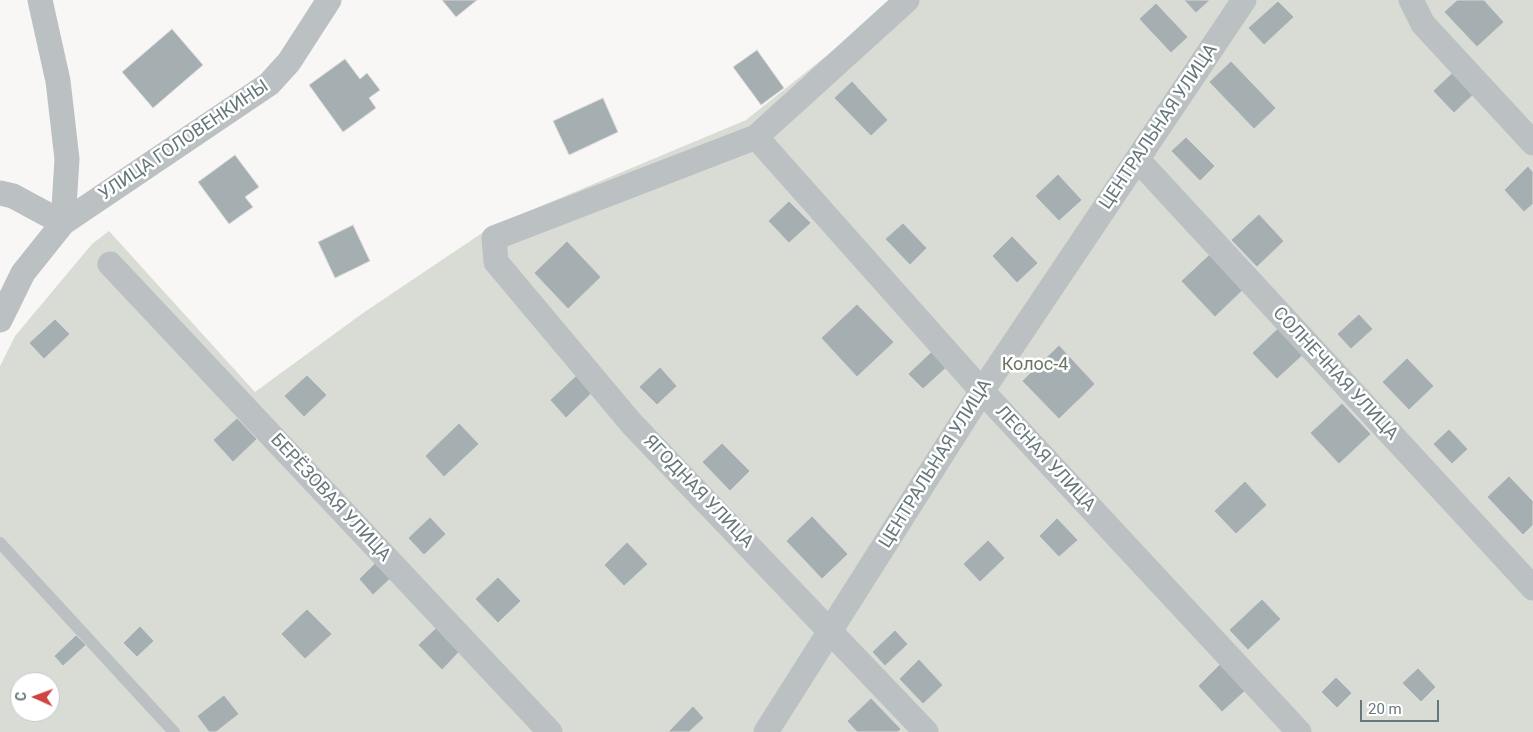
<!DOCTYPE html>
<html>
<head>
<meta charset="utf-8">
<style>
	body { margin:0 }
	#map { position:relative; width:1533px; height:732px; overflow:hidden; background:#f8f7f5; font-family:Roboto,sans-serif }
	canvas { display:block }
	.north { position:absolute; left:10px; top:672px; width:50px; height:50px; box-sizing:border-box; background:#fff; border:1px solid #c2c9cb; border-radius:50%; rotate:272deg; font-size:14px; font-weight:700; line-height:20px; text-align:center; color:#66787c }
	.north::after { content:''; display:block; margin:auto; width:18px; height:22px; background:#cd4440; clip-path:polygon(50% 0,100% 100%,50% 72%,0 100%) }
	.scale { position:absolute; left:1360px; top:700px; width:79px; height:22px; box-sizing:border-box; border:2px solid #66787c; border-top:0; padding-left:6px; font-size:15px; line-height:18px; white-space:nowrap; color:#66787c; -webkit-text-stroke:4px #fff; paint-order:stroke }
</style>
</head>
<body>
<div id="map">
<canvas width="1533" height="732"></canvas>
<div class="north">С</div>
<div class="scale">20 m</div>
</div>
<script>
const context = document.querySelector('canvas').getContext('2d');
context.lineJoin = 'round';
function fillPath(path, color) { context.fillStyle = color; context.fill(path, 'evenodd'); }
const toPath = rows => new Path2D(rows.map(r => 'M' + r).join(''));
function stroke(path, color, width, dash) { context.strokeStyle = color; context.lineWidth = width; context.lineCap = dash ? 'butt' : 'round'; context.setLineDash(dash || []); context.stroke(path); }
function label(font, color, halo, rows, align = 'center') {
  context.font = font + ' Roboto,sans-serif'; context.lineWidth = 5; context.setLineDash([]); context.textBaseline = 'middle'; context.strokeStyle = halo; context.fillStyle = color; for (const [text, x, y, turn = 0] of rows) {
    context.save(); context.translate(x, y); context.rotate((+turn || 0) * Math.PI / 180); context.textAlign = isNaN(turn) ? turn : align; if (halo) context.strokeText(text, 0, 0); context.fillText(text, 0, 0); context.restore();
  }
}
fillPath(toPath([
	[890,0,1533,0,1533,732,0,732,0,366,15,336,92,244,109,231,255,392,363,313,491,227,746,120,880,13],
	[20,682,50,682,50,712,20,712]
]), '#d9dcd5');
const building = toPath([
	[442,0,477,0,456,17,442,0],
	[1184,0,1210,0,1196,13,1184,0],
	[1457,0,1484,0,1504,22,1477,47,1444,12,1457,0],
	[1278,1,1294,17,1264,45,1248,28,1278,1],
	[1156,3,1188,37,1171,53,1139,19,1156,3],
	[172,29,203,65,153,108,122,72,172,29],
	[757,50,784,88,761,105,733,67,757,50],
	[345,59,360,79,367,73,380,90,369,98,376,108,343,132,309,85,345,59],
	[1231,61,1276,108,1254,129,1209,82,1231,61],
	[1455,70,1476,92,1454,113,1433,91,1455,70],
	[852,81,888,120,871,136,834,98,852,81],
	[603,98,618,132,569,155,553,121,603,98],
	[1186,137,1215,166,1200,181,1171,151,1186,137],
	[235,155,259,187,245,197,253,207,229,224,198,182,235,155],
	[1528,166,1533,172,1533,204,1524,212,1504,190,1528,166],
	[1058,174,1082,200,1059,221,1035,196,1058,174],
	[789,201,811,223,789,243,768,221,789,201],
	[1259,214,1284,241,1257,267,1231,240,1259,214],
	[903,223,927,248,910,265,885,239,903,223],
	[353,225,370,261,335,278,318,242,353,225],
	[1012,236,1038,263,1017,283,992,256,1012,236],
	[567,241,601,277,568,309,534,273,567,241],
	[1212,252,1245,288,1215,317,1181,281,1212,252],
	[857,304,894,342,857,377,821,338,857,304],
	[1359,314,1373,329,1351,349,1337,334,1359,314],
	[55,319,70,334,44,359,29,343,55,319],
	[1279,327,1304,354,1277,379,1252,353,1279,327],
	[1059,345,1095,384,1059,419,1022,381,1059,345],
	[932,351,947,367,923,389,908,374,932,351],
	[1407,358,1434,386,1409,410,1382,382,1407,358],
	[660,367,677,386,657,405,639,387,660,367],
	[580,372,596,389,566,418,550,400,580,372],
	[307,375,327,395,304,417,284,396,307,375],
	[1342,403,1371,434,1339,464,1310,433,1342,403],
	[237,418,257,439,233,462,213,440,237,418],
	[459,423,479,444,444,477,425,456,459,423],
	[1449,429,1468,449,1452,464,1433,444,1449,429],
	[722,443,750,471,730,491,702,462,722,443],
	[1509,476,1533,501,1533,525,1523,535,1487,497,1509,476],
	[1245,481,1267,505,1236,534,1214,511,1245,481],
	[812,516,848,554,822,579,786,541,812,516],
	[430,517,446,534,424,555,408,538,430,517],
	[1057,518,1078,540,1059,557,1039,536,1057,518],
	[988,540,1005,558,980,582,963,564,988,540],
	[627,542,648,564,624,586,604,565,627,542],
	[377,561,392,577,373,595,359,579,377,561],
	[498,577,521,601,498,623,475,599,498,577],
	[1262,599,1281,619,1248,650,1229,630,1262,599],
	[307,609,332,634,305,659,281,634,307,609],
	[140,626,154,641,137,657,123,643,140,626],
	[438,626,461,650,442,670,418,645,438,626],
	[895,630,908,644,885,666,872,652,895,630],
	[76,635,86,645,63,666,54,656,76,635],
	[919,659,943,685,923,704,899,679,919,659],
	[1220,664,1245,691,1222,712,1198,686,1220,664],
	[1418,668,1436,687,1421,702,1402,683,1418,668],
	[1336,677,1352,693,1337,708,1321,692,1336,677],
	[224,695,239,714,216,732,209,732,197,716,224,695],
	[871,698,901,729,898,732,857,732,847,721,871,698],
	[693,706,704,718,689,732,668,732,693,706]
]);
fillPath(building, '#a5afb1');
stroke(building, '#d9d9d8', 1);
stroke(toPath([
	[0,543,174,732]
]), '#bbc1c3', 12);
stroke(toPath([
	[907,0,756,137,494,238,496,262,632,424,926,732],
	[1411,0,1423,24,1533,143],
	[756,137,982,391,1299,732],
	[1138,160,1533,588],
	[0,193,13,196,63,223],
	[63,223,269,84,289,62,329,0],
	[110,264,550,732],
	[0,320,23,273,63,223,67,159,58,81,40,0],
	[766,732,982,391,1244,0]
]), '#bbc1c3', 25);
label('18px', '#66787c', '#fff', [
	["ЦЕНТРАЛЬНАЯ УЛИЦА",1159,127,-56],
	["УЛИЦА ГОЛОВЕНКИНЫ",184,141,-34],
	["СОЛНЕЧНАЯ УЛИЦА",1335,374,47],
	["ЛЕСНАЯ УЛИЦА",1045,459,47],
	["ЦЕНТРАЛЬНАЯ УЛИЦА",936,464,-58],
	["ЯГОДНАЯ УЛИЦА",698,492,46],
	["БЕРЁЗОВАЯ УЛИЦА",330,498,47]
]);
label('18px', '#6b7565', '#fff', [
	["Колос-4",1035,365]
]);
</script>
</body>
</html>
